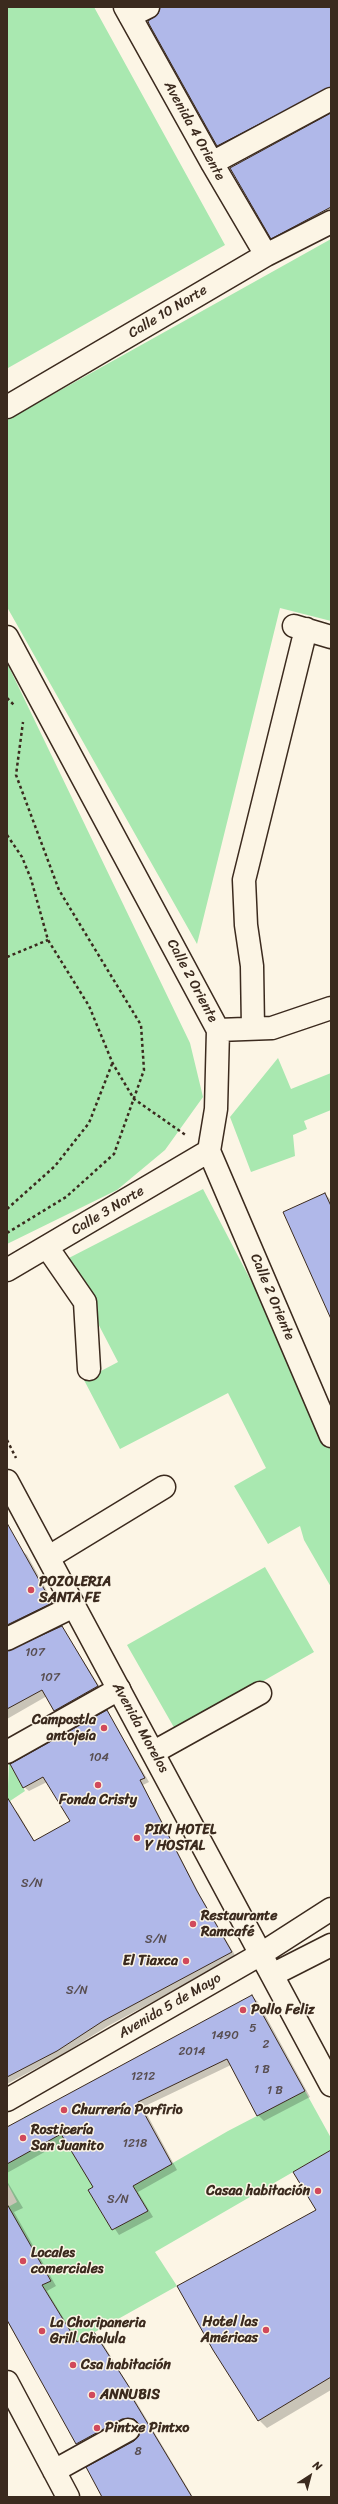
<!DOCTYPE html>
<html>
<head>
<meta charset="utf-8">
<style>
	body { margin:0 }
	#map { position:relative; width:338px; height:2504px; overflow:hidden; background:#fcf5e5; font-family:Sriracha,sans-serif }
	canvas { display:block }
	.frame { position:absolute; inset:0; border:8px solid #3b2a1e; pointer-events:none }
	.north { position:absolute; left:290px; top:2456px; width:40px; height:40px; -webkit-text-stroke:3px #fcf5e5; paint-order:stroke; rotate:36deg; font-size:11px; font-weight:700; line-height:16px; text-align:center; color:#3b2a1e }
	.north::after { content:''; display:block; margin:auto; width:14px; height:18px; background:#3b2a1e; clip-path:polygon(50% 0,100% 100%,50% 72%,0 100%) }
</style>
</head>
<body>
<div id="map">
<canvas width="338" height="2504"></canvas>
<div class="frame"></div>
<div class="north">N</div>
</div>
<script>
const context = document.querySelector('canvas').getContext('2d');
context.lineJoin = 'round';
function fillPath(path, color) { context.fillStyle = color; context.fill(path, 'evenodd'); }
const toPath = rows => new Path2D(rows.map(r => 'M' + r).join(''));
function stroke(path, color, width, dash) { context.strokeStyle = color; context.lineWidth = width; context.lineCap = dash ? 'butt' : 'round'; context.setLineDash(dash || []); context.stroke(path); }
function label(font, color, halo, rows, align = 'center') {
  context.font = font + ' Sriracha,sans-serif'; context.lineWidth = 3; context.setLineDash([]); context.textBaseline = 'middle'; context.strokeStyle = halo; context.fillStyle = color; for (const [text, x, y, turn = 0] of rows) {
    context.save(); context.translate(x, y); context.rotate((+turn || 0) * Math.PI / 180); context.textAlign = isNaN(turn) ? turn : align; if (halo) context.strokeText(text, 0, 0); context.fillText(text, 0, 0); context.restore();
  }
}
fillPath(toPath([
	[7,7,94,7,225,245,8,368],
	[331,239,331,621,280,608,197,944,7,607,7,420],
	[7,663,190,1043,203,1097,165,1150,117,1190,7,1244],
	[278,1058,291,1089,331,1073,331,1110,304,1121,307,1129,293,1135,295,1156,251,1172,230,1117],
	[203,1189,331,1434,331,1587,304,1540,300,1526,268,1544,234,1486,266,1468,228,1393,120,1449,84,1380,118,1362,65,1260],
	[265,1567,314,1652,176,1731,127,1645],
	[9,1762,25,1791,10,1801,13,1807,7,1811],
	[305,2091,331,2138,331,2150,155,2252,177,2286,77,2342,42,2285,51,2280,8,2207,17,2202,7,2183,7,2163,40,2146,24,2117,44,2107,73,2153,103,2181,88,2190,112,2230,148,2211,133,2186,228,2131]
]), '#a9e8b0');
fillPath(toPath([
	[160,7,331,7,331,94,224,151,218,146,160,14],
	[331,114,331,215,277,244,272,238],
	[325,1194,331,1200,331,1316],
	[21,1550,27,1555,57,1609,18,1628,7,1613,7,1557],
	[62,1627,103,1692,61,1716,47,1696,7,1719,7,1652],
	[107,1711,149,1782,143,1785,201,1897,236,1957,108,2026,61,2055,7,2084,7,1812,13,1808,18,1813,35,1842,71,1821,47,1782,29,1791,24,1787],
	[252,1996,258,2002,310,2097,264,2121,258,2115,231,2065,143,2107,177,2170,138,2192,153,2217,119,2235,89,2190,95,2187,66,2140,7,2173,7,2129],
	[331,2151,331,2390,267,2428,259,2420,317,2211],
	[7,2181,23,2208,14,2212,56,2286,47,2291,78,2342,94,2333,100,2339,137,2399,135,2400,193,2497,103,2497,140,2436,140,2424,128,2424,83,2450,77,2444,7,2321]
]), '#0003');
const building = toPath([
	[160,7,331,7,331,87,217,146,149,24,148,21,158,14,160,7],
	[331,113,331,207,271,239,230,168,331,113],
	[325,1193,331,1206,331,1319,283,1212,325,1193],
	[7,1523,52,1603,7,1625,7,1523],
	[62,1626,98,1686,54,1711,42,1690,7,1709,7,1651,62,1626],
	[107,1710,145,1778,140,1780,197,1891,232,1952,103,2021,57,2051,7,2077,7,1797,34,1841,70,1821,43,1777,23,1788,10,1764,107,1710],
	[252,1995,305,2091,257,2116,227,2059,138,2102,172,2164,133,2186,148,2211,112,2230,88,2190,93,2187,61,2134,7,2164,7,2127,252,1995],
	[331,2150,331,2377,258,2421,213,2350,177,2286,316,2210,293,2172,331,2150],
	[7,2204,51,2281,42,2285,77,2342,94,2332,133,2393,130,2394,192,2497,102,2497,86,2467,134,2441,139,2436,139,2424,134,2419,122,2419,76,2444,7,2320,7,2204]
]);
fillPath(building, '#b0b8e9');
stroke(building, '#3b2a1e', 1);
const minor = toPath([
	[125,7,212,163,266,255],
	[130,16,148,7],
	[212,163,331,99],
	[7,407,266,255,331,222],
	[294,626,331,637],
	[7,637,218,1030,216,1109,209,1151,331,1436],
	[253,1028,252,966,246,925,244,880,306,629],
	[218,1030,272,1028,331,1008],
	[47,1247,85,1302,89,1369],
	[7,1270,209,1151],
	[49,1557,164,1487],
	[7,1639,74,1606],
	[7,1752,119,1689],
	[154,1752,260,1693],
	[7,2382,68,2497],
	[54,2471,128,2430]
]);
const major = toPath([
	[7,1481,331,2085],
	[272,1975,331,1945],
	[7,2100,261,1954,331,1909]
]);
stroke(minor, '#3b2a1e', 25);
stroke(major, '#3b2a1e', 25);
stroke(toPath([
	[7,698,14,705],
	[7,835,22,857,31,879,48,940,89,1006,113,1064,134,1099,187,1136],
	[7,957,48,940],
	[7,1209,55,1166,89,1123,112,1064],
	[7,1233,66,1197,114,1154,144,1070,141,1025,59,890,16,775,23,722],
	[7,1440,16,1458]
]), '#3b2a1e', 2.5, [3, 3]);
stroke(minor, '#fcf5e5', 22);
stroke(major, '#fcf5e5', 22);
for (const [x, y, r, color] of [
	[31,1590,4,"#d1495b"],
	[104,1728,4,"#d1495b"],
	[98,1785,4,"#d1495b"],
	[137,1838,4,"#d1495b"],
	[193,1924,4,"#d1495b"],
	[186,1961,4,"#d1495b"],
	[243,2010,4,"#d1495b"],
	[64,2110,4,"#d1495b"],
	[23,2138,4,"#d1495b"],
	[318,2191,4,"#d1495b"],
	[23,2261,4,"#d1495b"],
	[266,2330,4,"#d1495b"],
	[42,2331,4,"#d1495b"],
	[73,2365,4,"#d1495b"],
	[92,2395,4,"#d1495b"],
	[97,2428,4,"#d1495b"]
]) { const dot = new Path2D(); dot.arc(x, y, r, 0, 2 * Math.PI); context.fillStyle = color; context.fill(dot); stroke(dot, '#fcf5e5', 1.5); }
label('12px', '#584e51', null, [
	["107",35,1653],
	["107",50,1678],
	["104",99,1758],
	["S/N",32,1884],
	["S/N",156,1940],
	["S/N",77,1991],
	["5",253,2029],
	["1490",225,2036],
	["2",266,2045],
	["2014",192,2052],
	["1 B",262,2070],
	["1212",143,2077],
	["1 B",275,2091],
	["1218",135,2144],
	["S/N",118,2200],
	["8",138,2452]
]);
label('14px', '#3b2a1e', '#fcf5e5', [
	["Avenida 4 Oriente",194,131,61],
	["Calle 10 Norte",168,312,-31],
	["Calle 2 Oriente",192,981,62],
	["Calle 3 Norte",108,1211,-31],
	["Calle 2 Oriente",272,1297,67],
	["Avenida Morelos",140,1728,61],
	["Avenida 5 de Mayo",170,2006,-30]
]);
label('bold 14px', '#3b2a1e', '#fcf5e5', [
	["POZOLERIA",39,1582],
	["SANTA FE",39,1598],
	["Campostla",96,1720,"right"],
	["antojeía",96,1736,"right"],
	["Fonda Cristy",98,1800,"center"],
	["PIKI HOTEL",145,1830],
	["Y HOSTAL",145,1846],
	["Restaurante",201,1916],
	["Ramcafé",201,1932],
	["El Tiaxca",178,1961,"right"],
	["Pollo Feliz",251,2010],
	["Churrería Porfirio",72,2110],
	["Rosticería",31,2130],
	["San Juanito",31,2146],
	["Casaa habitación",310,2191,"right"],
	["Locales",31,2253],
	["comerciales",31,2269],
	["Hotel las",258,2322,"right"],
	["Américas",258,2338,"right"],
	["La Choripaneria",50,2323],
	["Grill Cholula",50,2339],
	["Csa habitación",81,2365],
	["ANNUBIS",100,2395],
	["Pintxe Pintxo",105,2428]
], 'left');
</script>
</body>
</html>
